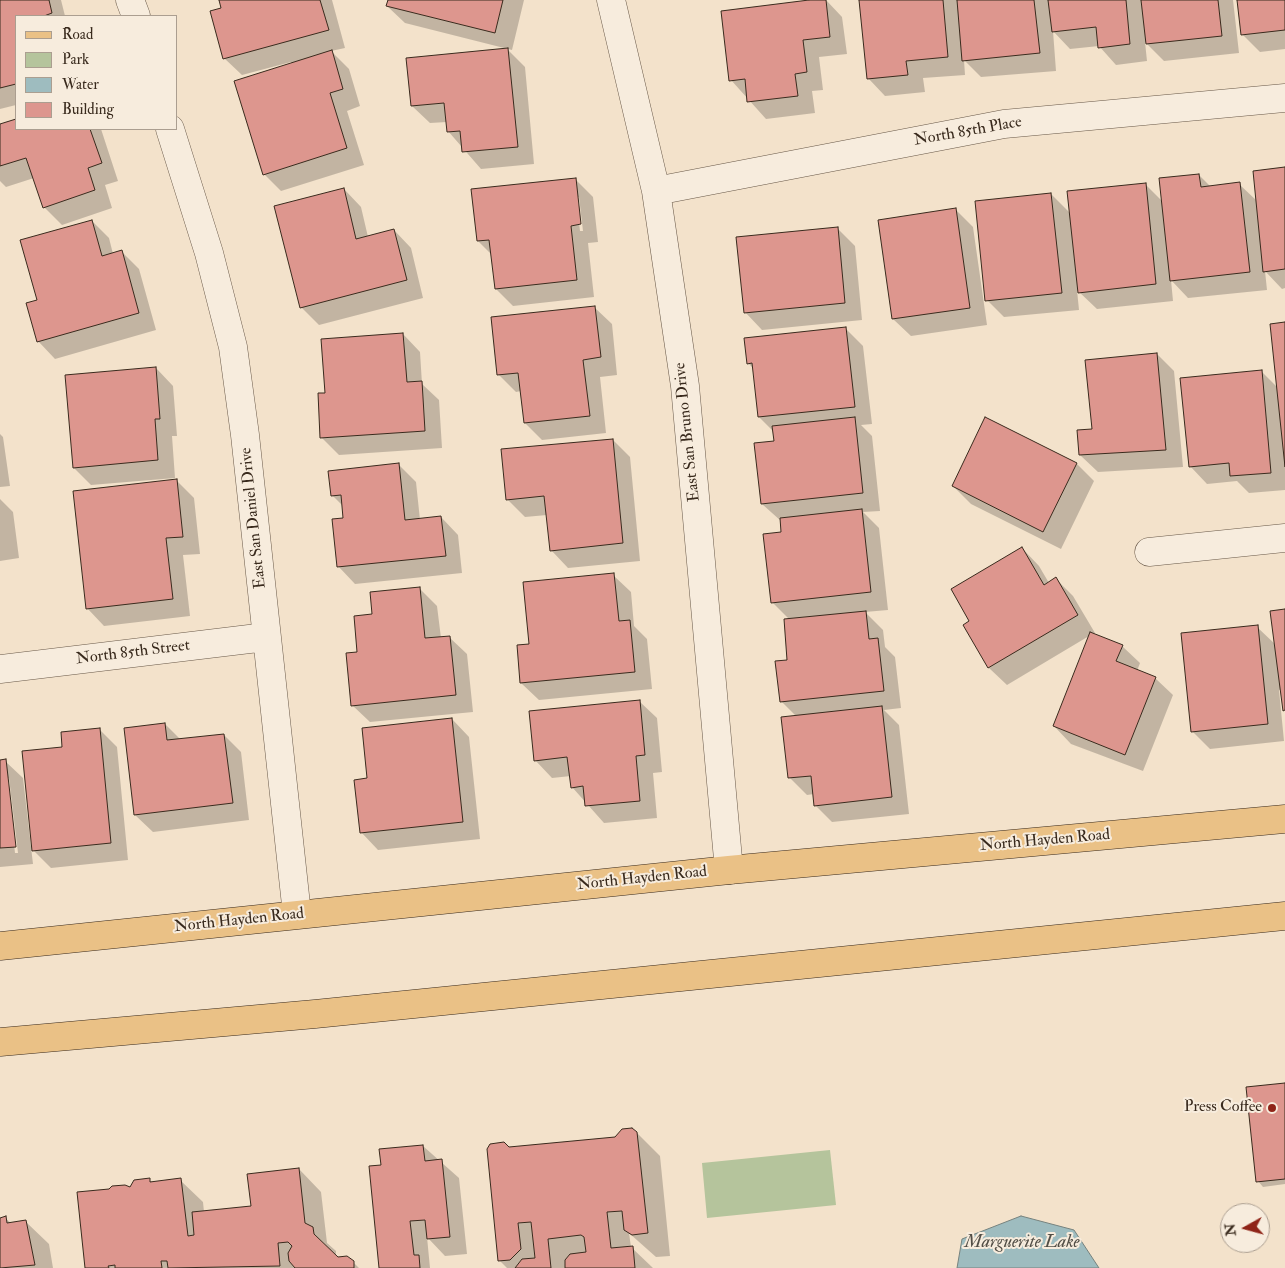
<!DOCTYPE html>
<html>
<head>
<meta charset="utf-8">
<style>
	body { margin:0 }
	#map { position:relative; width:1285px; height:1268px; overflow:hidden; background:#f3e2cb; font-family:"IM FELL Double Pica",serif }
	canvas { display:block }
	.legend { position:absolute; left:15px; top:15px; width:162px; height:115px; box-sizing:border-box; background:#f7ecdd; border:1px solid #ab9e90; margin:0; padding:6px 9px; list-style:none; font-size:15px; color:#392a1d }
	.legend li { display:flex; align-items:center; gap:10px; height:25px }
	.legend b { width:25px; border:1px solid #ab9e90 }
	.north { position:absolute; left:1220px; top:1203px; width:50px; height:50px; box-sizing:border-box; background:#f7ecdd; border:1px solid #ab9e90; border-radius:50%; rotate:263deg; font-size:14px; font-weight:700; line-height:20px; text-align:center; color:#392a1d }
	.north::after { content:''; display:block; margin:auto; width:18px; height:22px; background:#8f2418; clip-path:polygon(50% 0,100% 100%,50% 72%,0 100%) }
</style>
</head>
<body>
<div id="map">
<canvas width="1285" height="1268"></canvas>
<ul class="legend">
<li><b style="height:6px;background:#eac186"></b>Road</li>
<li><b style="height:14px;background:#b5c49c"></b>Park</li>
<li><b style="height:14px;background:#9ebcbf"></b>Water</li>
<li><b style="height:14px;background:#dd968e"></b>Building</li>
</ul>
<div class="north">N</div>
</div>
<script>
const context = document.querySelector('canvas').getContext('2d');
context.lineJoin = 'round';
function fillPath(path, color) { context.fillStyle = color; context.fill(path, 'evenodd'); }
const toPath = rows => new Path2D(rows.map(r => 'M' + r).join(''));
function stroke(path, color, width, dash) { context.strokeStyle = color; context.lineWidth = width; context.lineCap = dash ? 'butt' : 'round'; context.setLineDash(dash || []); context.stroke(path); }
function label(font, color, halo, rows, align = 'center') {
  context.font = font + ' "IM FELL Double Pica",serif'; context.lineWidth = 4; context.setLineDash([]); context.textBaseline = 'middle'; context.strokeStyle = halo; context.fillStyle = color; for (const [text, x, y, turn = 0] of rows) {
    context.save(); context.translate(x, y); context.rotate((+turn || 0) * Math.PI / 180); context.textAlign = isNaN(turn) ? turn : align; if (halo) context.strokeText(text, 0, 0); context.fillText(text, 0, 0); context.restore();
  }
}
fillPath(toPath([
	[830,1150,836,1205,707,1218,702,1163]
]), '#b5c49c');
const water = toPath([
	[1021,1216,1074,1230,1099,1268,957,1268,962,1239,1021,1216]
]);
fillPath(water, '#9ebcbf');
stroke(water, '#76827e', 1);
fillPath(toPath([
	[0,0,61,0,65,16,16,16,16,105,0,109],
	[220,0,332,0,345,48,331,51,349,69,360,106,347,111,364,165,281,191,264,174,292,64,291,62,242,75,224,58,223,9],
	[389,0,524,0,512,50,405,23,387,6],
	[819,0,826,0,842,17,847,54,819,57,823,90,812,91,815,113,766,119,731,80],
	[861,0,1233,0,1239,53,1164,61,1145,42,1147,61,1116,65,1099,46,1070,49,1053,31,1056,71,981,77,964,60,965,75,923,78,925,92,885,96,868,78],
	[1239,0,1285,0,1285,49,1260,52,1242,34],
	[507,49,525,67,534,164,481,169,448,131,447,122,430,123,412,106],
	[16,120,16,129,101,129,118,181,105,185,112,208,62,225,44,207,34,178,6,187,0,181,0,125],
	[1285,169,1285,288,1282,289,1265,271,1267,290,1188,298,1171,280,1173,301,1097,309,1077,290,1079,310,1004,317,987,300,1051,194,1071,214,1145,184,1163,202,1199,175,1211,187,1239,184,1257,201],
	[575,179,593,197,598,242,588,243,594,297,513,306,496,289,492,255,478,241],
	[576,197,579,197,583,231,580,231],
	[344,189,361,207,368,237,394,230,411,248,423,298,319,325,301,307],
	[955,209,973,227,987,325,911,336,893,319],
	[92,221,109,238,113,254,122,252,139,269,156,330,55,359,38,341,39,301],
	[837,228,855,246,862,320,762,330,745,312],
	[594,307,612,324,617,375,600,377,606,433,542,440,525,423,521,391,516,392,498,374],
	[1285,323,1285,490,1249,493,1237,481,1207,484,1190,466,1261,371,1278,388],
	[846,329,863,346,872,424,861,425,872,436,880,511,863,512,879,528,888,610,865,612,883,630,885,647,895,657,901,708,884,710,899,725,909,814,832,822,815,805,814,794,807,795,789,777,796,716,781,701,789,661,790,620,772,602,783,533,781,521,762,504,776,442,774,432,759,417,754,369,748,363],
	[403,334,420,352,422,384,439,400,442,448,339,455,322,438],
	[1157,354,1174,371,1183,467,1098,472,1080,455,1093,430],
	[156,368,173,386,177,436,172,436,175,478,91,485,74,468],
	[0,434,3,437,10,486,0,487],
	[613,440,630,457,640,561,568,568,551,550,547,515,525,517,507,499],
	[398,464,416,482,420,520,441,517,458,535,462,573,355,584,338,566,345,519,343,506,332,495],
	[1077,464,1094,481,1061,549,971,504,953,486],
	[176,480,194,498,200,554,183,555,190,616,104,626,87,608],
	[0,499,13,512,19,558,0,561],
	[1022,548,1039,566,1049,583,1056,579,1073,596,1095,633,1093,634,1122,646,1140,663,1137,671,1155,678,1173,695,1143,771,1071,744,1054,726,1089,636,1007,685,989,668,965,625,971,621],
	[613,575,631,592,634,626,647,639,652,689,539,700,521,683],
	[420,589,437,606,441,638,449,637,467,654,473,712,370,722,352,705,358,653,374,615],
	[1285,611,1285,711,1282,689,1279,690,1284,741,1210,749,1192,731,1257,627,1276,645],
	[639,701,657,718,662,772,653,773,657,818,604,823,572,787,571,776,552,778,535,760],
	[452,719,469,737,480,839,378,850,361,832,369,779],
	[165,724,181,740,224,735,241,752,249,820,153,832,135,815],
	[99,729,117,747,128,860,51,868,33,850,63,748],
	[0,761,5,761,23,778,33,864,0,867],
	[7,778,9,778,18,853,15,853],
	[1285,1084,1285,1184,1263,1187,1258,1181],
	[637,1133,660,1156,670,1256,656,1257,629,1233,631,1247,653,1268,507,1268,499,1260,509,1149,616,1138],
	[423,1146,459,1178,467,1254,445,1256,427,1237,430,1268,380,1268,382,1166],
	[299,1169,321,1192,327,1243,336,1251,336,1257,353,1262,359,1268,87,1268,130,1189,149,1180,153,1183,180,1180,203,1202,204,1212,252,1207],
	[5,1218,12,1224,26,1222,49,1244,53,1268,0,1268,0,1219]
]), '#0003');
const building = toPath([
	[0,0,49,0,52,13,44,16,16,16,16,84,0,88,0,0],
	[219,0,320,0,329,30,223,59,210,11,221,8,219,0],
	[388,0,503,0,495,33,386,6,388,0],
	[809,0,826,0,830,37,803,40,807,72,795,74,798,96,747,102,745,79,729,81,721,11,809,0],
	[859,0,943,0,948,57,906,61,908,75,867,79,859,0],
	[957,0,1034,0,1040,53,962,61,957,0],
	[1048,0,1126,0,1130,44,1098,48,1096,27,1052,32,1048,0],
	[1141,0,1218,0,1222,36,1146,44,1141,0],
	[1237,0,1285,0,1285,30,1241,35,1237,0],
	[508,48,518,147,462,152,460,131,447,132,444,103,411,106,406,58,508,48],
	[332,50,343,89,330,93,347,148,263,175,234,81,332,50],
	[16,119,16,129,90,129,102,163,88,168,95,190,43,208,26,158,0,166,0,124,16,119],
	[1285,167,1285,269,1263,272,1253,171,1285,167],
	[1199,174,1201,187,1240,182,1250,272,1170,281,1159,178,1199,174],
	[576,178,581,224,571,226,577,280,495,289,489,240,477,241,471,189,576,178],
	[1146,183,1156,284,1078,293,1067,191,1146,183],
	[344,188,356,239,394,229,407,280,300,308,274,206,344,188],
	[1051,193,1062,293,985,301,975,201,1051,193],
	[956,208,970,308,892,319,878,220,956,208],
	[92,220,102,256,122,250,139,313,37,342,26,303,37,300,20,240,92,220],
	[838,227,845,303,744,313,736,237,838,227],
	[595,306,601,357,583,360,590,416,524,423,518,373,497,375,491,317,595,306],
	[1285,322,1285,467,1270,324,1285,322],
	[846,327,855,407,758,417,752,363,747,364,744,338,846,327],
	[403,333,407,382,422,381,425,431,320,438,318,393,325,393,321,339,403,333],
	[1157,353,1166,450,1079,455,1077,430,1092,429,1085,360,1157,353],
	[156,367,160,419,155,419,158,460,73,468,65,375,156,367],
	[1262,370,1271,473,1230,476,1229,463,1189,467,1180,378,1262,370],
	[855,417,863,493,761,504,754,443,774,441,772,426,855,417],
	[985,417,1077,463,1043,532,952,486,985,417],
	[613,439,623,543,550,551,544,496,506,500,501,449,613,439],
	[399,463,405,520,441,516,446,556,337,567,332,519,343,518,341,495,331,496,328,471,399,463],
	[177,479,183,537,166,538,173,599,86,609,73,491,177,479],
	[862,509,871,592,771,603,763,534,781,532,780,518,862,509],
	[1022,547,1044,585,1056,577,1078,615,988,668,963,625,969,621,951,589,1022,547],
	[614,573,619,621,630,620,635,672,520,683,517,645,529,644,523,582,614,573],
	[420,587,425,638,450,636,456,695,351,706,346,653,357,652,354,616,372,614,370,592,420,587],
	[1285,609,1285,710,1283,711,1270,611,1285,609],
	[866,611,869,639,878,638,884,691,780,702,775,661,787,660,784,619,866,611],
	[1258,625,1268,724,1191,732,1181,633,1258,625],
	[1090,632,1123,645,1116,661,1156,677,1125,755,1053,726,1090,632],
	[640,700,645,755,636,756,640,801,585,806,583,786,571,788,567,757,534,761,529,711,640,700],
	[882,706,892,797,814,806,811,776,788,778,781,717,882,706],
	[452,718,463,822,360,833,354,780,367,778,362,728,452,718],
	[165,723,167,740,224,734,233,803,134,815,124,728,165,723],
	[100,728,111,843,32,851,22,751,62,747,61,732,100,728],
	[6,759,16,847,0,848,0,760,6,759],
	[1285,1083,1285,1179,1256,1182,1246,1087,1285,1083],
	[632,1128,637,1132,648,1233,632,1235,624,1230,622,1211,607,1212,611,1248,633,1246,635,1268,565,1268,565,1260,570,1254,586,1252,584,1237,581,1235,548,1239,551,1268,515,1268,522,1259,535,1258,531,1222,518,1223,521,1249,510,1260,498,1261,487,1149,490,1144,504,1142,509,1147,615,1137,622,1129,632,1128],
	[423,1145,425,1161,442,1159,450,1237,427,1239,425,1220,410,1221,414,1255,419,1255,420,1268,379,1268,369,1166,381,1165,379,1149,423,1145],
	[299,1168,305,1223,313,1227,314,1234,338,1257,347,1256,354,1261,354,1268,295,1268,289,1261,288,1253,292,1246,288,1242,278,1243,280,1266,168,1268,167,1261,161,1261,162,1268,115,1268,115,1265,108,1266,109,1268,85,1268,77,1192,109,1189,112,1186,125,1185,130,1187,134,1180,150,1178,150,1182,181,1178,188,1236,194,1235,192,1212,251,1206,247,1174,299,1168],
	[6,1216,7,1223,26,1220,35,1265,0,1268,0,1218,6,1216]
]);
fillPath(building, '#dd968e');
stroke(building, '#392a1d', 1);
const minor = toPath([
	[130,0,136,16],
	[611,0,656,191,685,386,729,870],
	[170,129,209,253,233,347,245,435,297,914],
	[656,191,1004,124,1285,98],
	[1149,552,1285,538],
	[0,669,266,637]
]);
const major = toPath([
	[0,946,729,870,1285,819],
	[0,1042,315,1014,1285,916]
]);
stroke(minor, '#685848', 29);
stroke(major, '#392a1d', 29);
stroke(minor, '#f7ecdd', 28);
stroke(major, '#eac186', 28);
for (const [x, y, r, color] of [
	[1272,1108,5,"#8f2418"]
]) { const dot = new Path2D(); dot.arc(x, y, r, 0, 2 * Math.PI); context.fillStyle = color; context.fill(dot); stroke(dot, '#f7ecdd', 2); }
label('16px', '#392a1d', '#f7ecdd', [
	["North 85th Place",968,132,-10],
	["East San Bruno Drive",688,432,-96],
	["East San Daniel Drive",254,518,-96],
	["North 85th Street",133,653,-7],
	["North Hayden Road",1045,841,-5],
	["North Hayden Road",642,879,-6],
	["North Hayden Road",239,921,-6]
]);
label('16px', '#392a1d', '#f7ecdd', [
	["Press Coffee",1262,1108]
], 'right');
label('italic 18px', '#524e46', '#f7ecdd', [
	["Marguerite Lake",1022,1243]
]);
</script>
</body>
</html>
